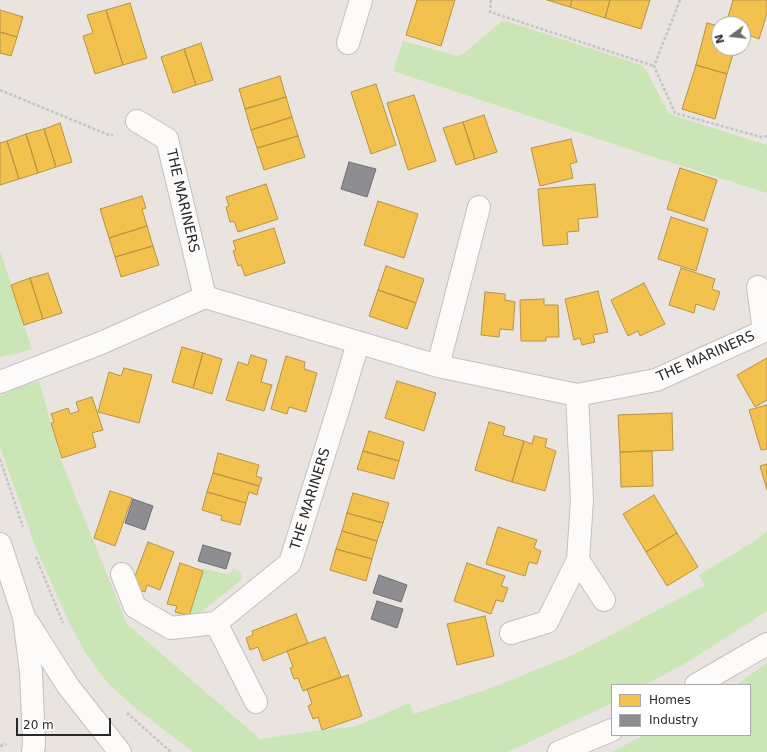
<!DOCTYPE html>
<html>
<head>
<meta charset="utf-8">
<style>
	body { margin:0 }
	#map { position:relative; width:767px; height:752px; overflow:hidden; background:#e9e4df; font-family:"DejaVu Sans",sans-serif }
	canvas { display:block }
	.legend { position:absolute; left:611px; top:684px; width:140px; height:52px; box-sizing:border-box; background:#fff; border:1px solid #aaa; margin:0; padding:5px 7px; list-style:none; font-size:12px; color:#2a2a2a }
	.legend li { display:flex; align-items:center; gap:8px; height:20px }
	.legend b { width:20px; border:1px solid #aaa }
	.north { position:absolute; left:711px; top:16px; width:40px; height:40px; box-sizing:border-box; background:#fff; border:1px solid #aaa; border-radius:50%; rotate:255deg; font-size:11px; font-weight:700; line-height:16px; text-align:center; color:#2a2a2a }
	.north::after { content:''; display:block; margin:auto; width:14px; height:18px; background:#6d6b69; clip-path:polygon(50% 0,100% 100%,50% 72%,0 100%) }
	.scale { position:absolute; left:16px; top:718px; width:95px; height:18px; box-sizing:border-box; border:2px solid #2a2a2a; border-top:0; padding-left:5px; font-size:12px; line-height:14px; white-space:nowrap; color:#2a2a2a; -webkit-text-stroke:3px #fff; paint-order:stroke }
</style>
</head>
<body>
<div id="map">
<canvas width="767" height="752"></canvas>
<ul class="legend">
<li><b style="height:11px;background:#f2c14e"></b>Homes</li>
<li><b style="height:11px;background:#8d8d92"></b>Industry</li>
</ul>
<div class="north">N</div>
<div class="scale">20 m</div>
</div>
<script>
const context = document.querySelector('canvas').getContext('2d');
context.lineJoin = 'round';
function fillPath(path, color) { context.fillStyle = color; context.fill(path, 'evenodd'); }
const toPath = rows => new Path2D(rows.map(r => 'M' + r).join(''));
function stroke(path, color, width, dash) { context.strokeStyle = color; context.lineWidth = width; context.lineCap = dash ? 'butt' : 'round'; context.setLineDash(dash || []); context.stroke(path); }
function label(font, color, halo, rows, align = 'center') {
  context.font = font + ' "DejaVu Sans",sans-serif'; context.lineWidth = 4; context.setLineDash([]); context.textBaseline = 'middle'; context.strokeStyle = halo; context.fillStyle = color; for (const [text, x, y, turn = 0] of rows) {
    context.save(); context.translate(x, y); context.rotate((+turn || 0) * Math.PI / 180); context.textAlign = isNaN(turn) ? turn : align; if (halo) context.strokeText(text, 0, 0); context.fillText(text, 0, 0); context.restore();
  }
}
fillPath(toPath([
	[506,21,641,65,646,70,669,113,675,116,767,145,767,193,638,152,393,71,403,41,458,56,464,53,501,22],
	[0,251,32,349,15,354,0,357],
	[39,381,62,463,127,624,260,739,322,730,354,727,409,703,414,714,494,687,573,655,705,585,699,575,755,541,767,531,767,611,691,660,645,685,612,685,612,703,508,752,193,752,133,706,107,682,85,652,69,622,36,548,0,447,0,396,17,388],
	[203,568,230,575,233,568,240,572,242,577,240,581,201,612,196,615,189,616],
	[767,663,767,752,612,752,644,735,750,735,750,685,736,685]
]), '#cae6b6');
const homes = toPath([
	[417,0,455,0,441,46,406,35,417,0],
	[547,0,572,0,570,7,547,0],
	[572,0,610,0,605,18,570,7,572,0],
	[610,0,650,0,641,29,605,18,610,0],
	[733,0,767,0,767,13,759,39,743,33,743,24,726,24,733,0],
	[130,3,147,58,123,65,106,10,130,3],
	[0,10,23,17,17,37,0,32,0,10],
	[106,10,123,65,95,74,83,36,93,33,87,15,106,10],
	[707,23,719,26,719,48,735,48,727,74,696,65,707,23],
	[0,32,17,37,11,56,0,53,0,32],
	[201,43,213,80,196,85,184,49,201,43],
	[184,49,196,85,173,93,161,57,184,49],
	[696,65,727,74,715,119,682,109,696,65],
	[280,76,286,97,245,109,239,89,280,76],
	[376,84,396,145,371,154,351,92,376,84],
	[414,95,436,161,408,170,387,103,414,95],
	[286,97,292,117,251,130,245,109,286,97],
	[484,115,497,152,475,159,463,122,484,115],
	[292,117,298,136,257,148,251,130,292,117],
	[463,122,475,159,456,165,443,128,463,122],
	[60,123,72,162,56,167,44,129,60,123],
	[44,129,56,167,38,173,26,134,44,129],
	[26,134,38,173,19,179,7,141,26,134],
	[298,136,305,157,264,170,257,148,298,136],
	[571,139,577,162,570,164,573,178,540,186,531,148,571,139],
	[7,141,19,179,0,185,0,143,7,141],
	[680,168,717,180,704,221,667,209,680,168],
	[266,184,278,219,238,232,234,221,230,222,226,207,229,206,226,197,266,184],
	[595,184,598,217,578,219,579,231,567,232,568,244,543,246,538,189,595,184],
	[142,196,146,208,142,209,147,226,109,238,100,209,142,196],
	[378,201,418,214,404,258,364,245,378,201],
	[671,217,708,229,696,271,658,259,671,217],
	[147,226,153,246,115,257,109,238,147,226],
	[274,228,285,263,245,276,241,265,238,266,233,251,236,250,233,241,274,228],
	[153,246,159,265,121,277,115,257,153,246],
	[386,266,424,279,416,303,378,290,386,266],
	[681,268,715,279,712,289,720,292,714,310,696,304,694,313,669,305,681,268],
	[48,273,62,313,43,319,30,278,48,273],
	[30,278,43,319,24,325,11,285,30,278],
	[644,283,665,324,640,336,638,331,628,336,611,300,644,283],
	[378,290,416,303,407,329,369,316,378,290],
	[598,291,608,332,593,335,595,342,582,345,580,338,574,340,565,299,598,291],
	[485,292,505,294,505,300,515,302,513,330,500,329,499,337,481,335,485,292],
	[544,299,544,305,558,305,559,337,546,337,546,341,521,341,520,300,544,299],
	[182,347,203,353,193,388,172,382,182,347],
	[203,353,222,359,212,394,193,388,203,353],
	[251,355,267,360,261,382,272,385,264,411,226,400,238,362,248,365,251,355],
	[286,356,305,362,304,369,317,373,306,412,289,407,287,414,271,409,286,356],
	[767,358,767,400,755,407,737,375,767,358],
	[124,368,152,375,139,423,98,412,109,372,121,376,124,368],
	[397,381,436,393,424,431,385,418,397,381],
	[92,397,103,430,92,433,96,447,62,458,51,423,54,422,51,414,68,408,70,414,79,411,76,402,92,397],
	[767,405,767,449,761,450,749,410,767,405],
	[672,413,673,450,620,452,618,415,672,413],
	[489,422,505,427,503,435,524,441,512,482,475,470,489,422],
	[369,431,404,442,399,461,363,451,369,431],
	[534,436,547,439,545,447,556,451,545,491,512,482,524,441,532,444,534,436],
	[363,451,399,461,394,479,357,469,363,451],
	[652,451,653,486,621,487,620,452,652,451],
	[218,453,259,465,256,476,262,478,259,486,213,473,218,453],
	[767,464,767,490,760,466,767,464],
	[213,473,259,486,257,495,249,492,246,503,207,492,213,473],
	[110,491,132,498,115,546,94,538,110,491],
	[207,492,246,503,240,525,221,520,222,516,202,510,207,492],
	[353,493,389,503,383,523,347,513,353,493],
	[654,495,677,533,646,552,623,514,654,495],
	[347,513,383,523,377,541,342,531,347,513],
	[498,527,537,540,534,548,541,551,537,564,529,562,525,576,486,564,498,527],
	[342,531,377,541,372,559,336,549,342,531],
	[677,533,698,567,667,586,646,552,677,533],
	[148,542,174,552,160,590,147,585,145,592,131,587,148,542],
	[336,549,372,559,366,581,330,570,336,549],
	[180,563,203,571,189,616,175,612,177,606,167,604,180,563],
	[467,563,505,576,501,586,508,588,503,602,496,600,491,614,454,601,467,563],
	[296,614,308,643,263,661,258,647,250,650,246,638,253,635,252,631,296,614],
	[485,616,494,656,457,665,447,624,485,616],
	[325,637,341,677,303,691,298,678,294,679,290,668,293,667,287,651,325,637],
	[348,675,362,716,322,730,318,717,313,719,308,706,312,704,307,689,348,675]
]);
fillPath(homes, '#f2c14e');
stroke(homes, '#b69443', 1);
const industry = toPath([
	[349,162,376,169,367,197,341,189,349,162],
	[133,499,153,506,145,530,125,523,133,499],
	[203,545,231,553,226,569,198,561,203,545],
	[379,575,407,585,401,602,373,593,379,575],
	[377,601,403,609,397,628,371,619,377,601]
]);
fillPath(industry, '#8d8d92');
stroke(industry, '#6f6f73', 1);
const minor = toPath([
	[348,43,361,0],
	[137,121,167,139,205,297],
	[758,287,764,331],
	[438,366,479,207],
	[0,382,101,343,205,297,438,366,577,395,656,380,764,331,767,331],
	[0,544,24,617,31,672,34,744,33,752],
	[578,560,604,600],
	[122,574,135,607,171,628,216,623],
	[28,623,68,686,120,752],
	[511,633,547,622,578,560,582,500,577,395],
	[256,702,216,623,290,563,338,410,358,343]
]);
const secondary = toPath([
	[696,685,767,644],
	[559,752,612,730]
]);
stroke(minor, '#c2c0c1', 24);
stroke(secondary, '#c2c0c1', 24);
stroke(toPath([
	[491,0,490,12,654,66],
	[680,0,654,66,675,113,761,137,767,136],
	[0,90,109,135,113,135],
	[0,459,23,527],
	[36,557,63,623],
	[127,713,171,752],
	[0,746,6,744]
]), '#c5c4c4', 2.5, [3, 2]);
stroke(minor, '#fcfbfa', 22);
stroke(secondary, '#fcfbfa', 22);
label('14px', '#2a2a2a', '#fff', [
	["THE MARINERS",182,201,77],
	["THE MARINERS",706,357,-24],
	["THE MARINERS",311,499,-73]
]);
</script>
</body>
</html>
